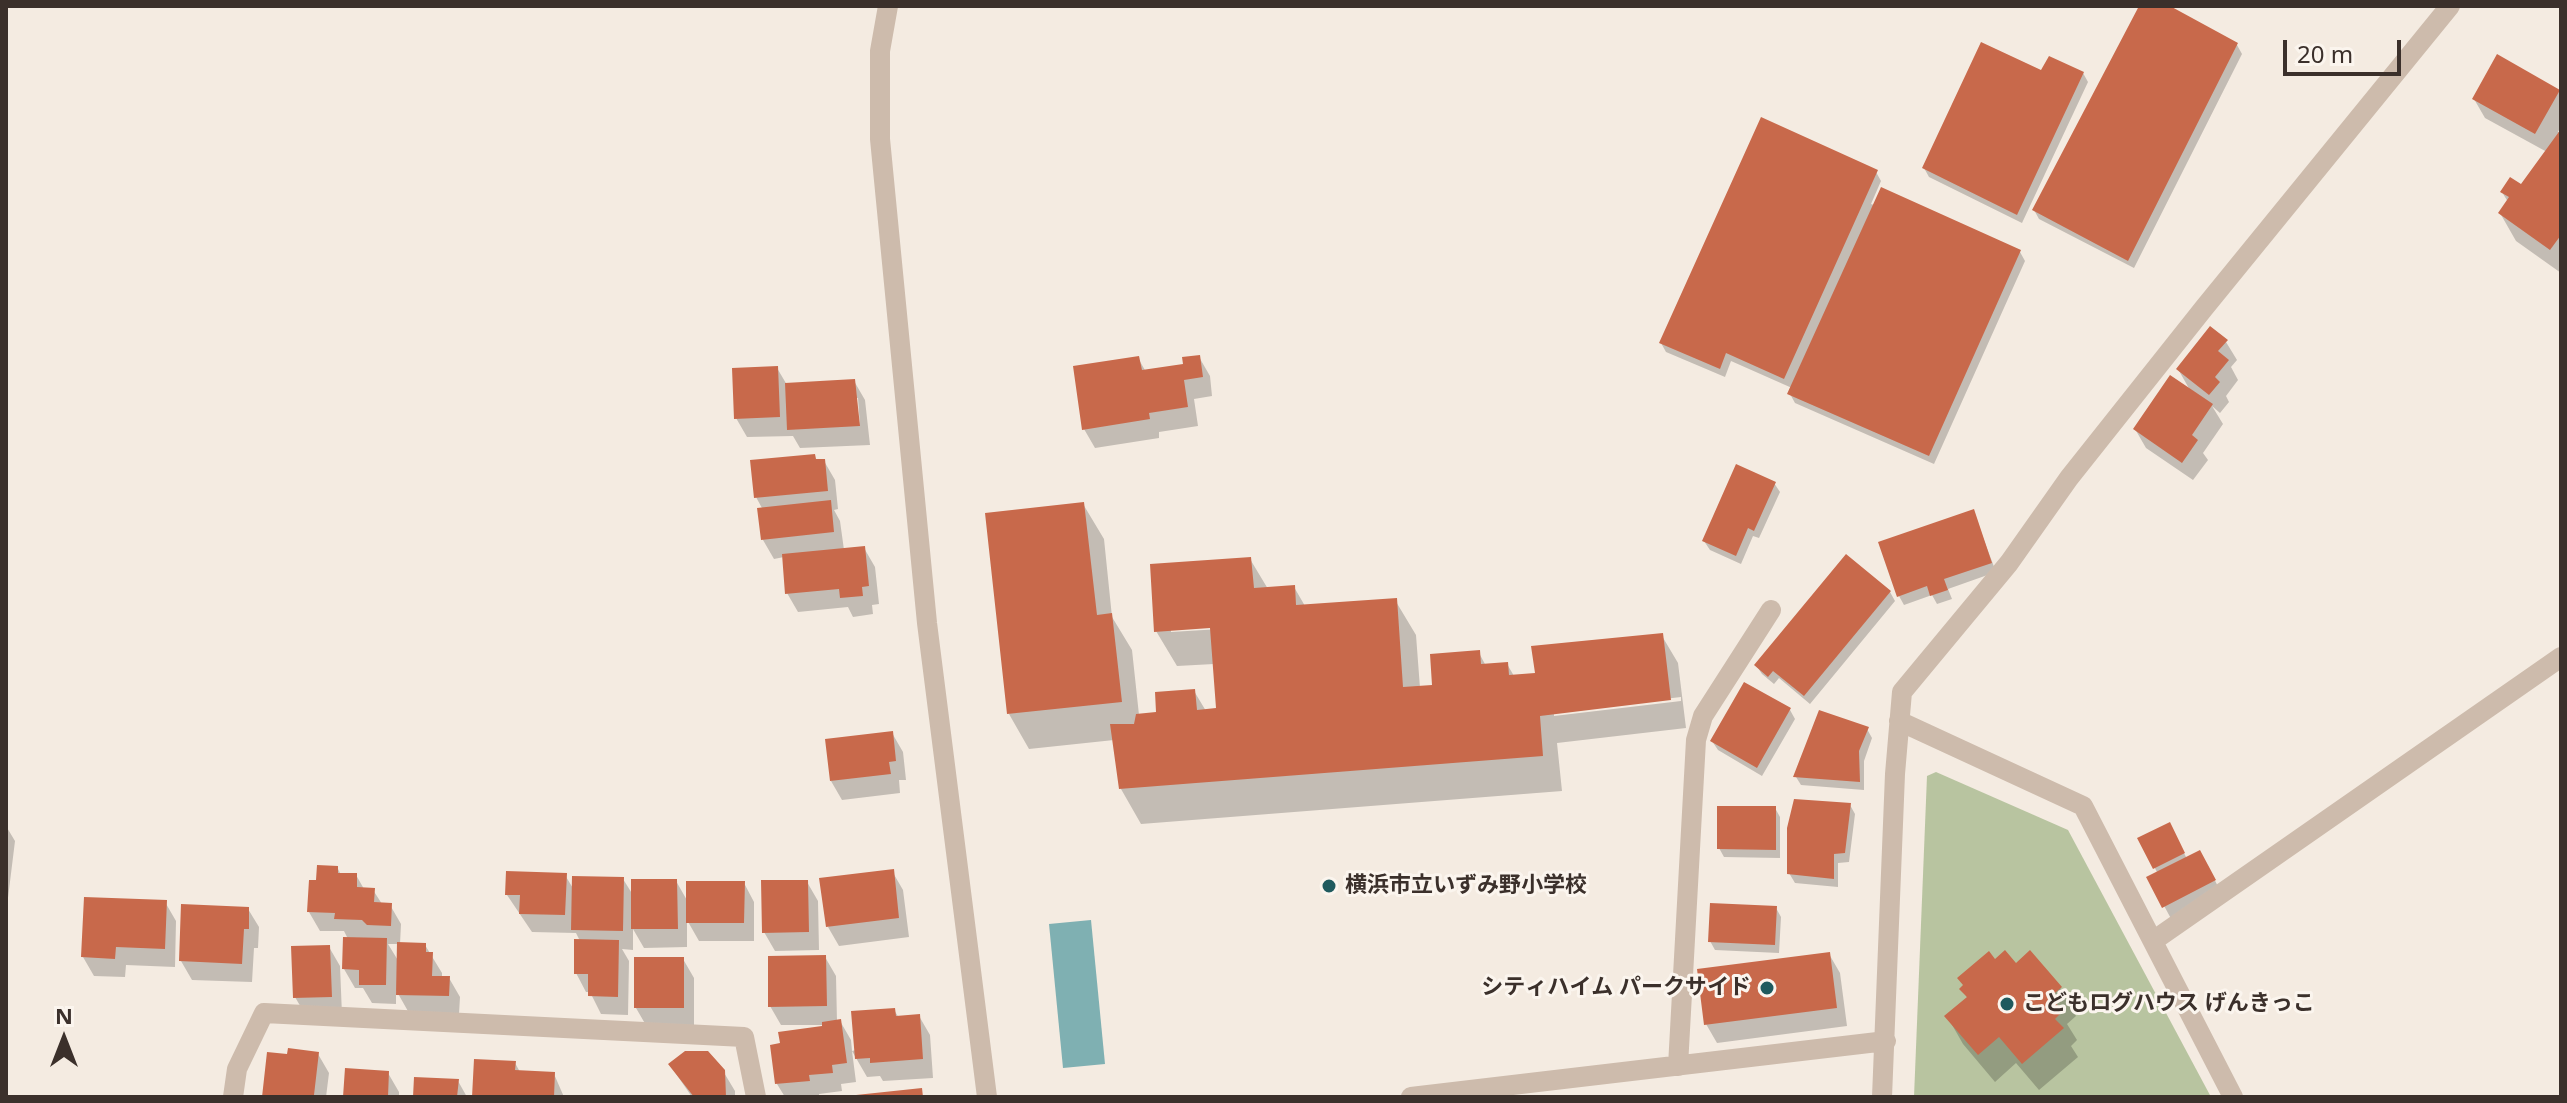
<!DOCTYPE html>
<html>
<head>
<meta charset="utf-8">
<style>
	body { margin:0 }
	#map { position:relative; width:2567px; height:1103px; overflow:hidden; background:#f4ebe1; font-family:"Noto Sans",sans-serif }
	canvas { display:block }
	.frame { position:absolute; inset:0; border:8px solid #3b302b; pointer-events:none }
	.north { position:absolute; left:24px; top:999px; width:80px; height:80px; -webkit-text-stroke:6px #fbf5ee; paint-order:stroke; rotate:0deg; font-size:22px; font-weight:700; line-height:32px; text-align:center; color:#3b302b }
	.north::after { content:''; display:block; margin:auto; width:28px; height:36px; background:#3b302b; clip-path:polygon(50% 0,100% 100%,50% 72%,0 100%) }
	.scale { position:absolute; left:2283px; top:40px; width:118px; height:36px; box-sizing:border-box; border:4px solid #3b302b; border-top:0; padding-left:10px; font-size:24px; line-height:28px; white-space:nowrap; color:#3b302b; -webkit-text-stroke:6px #fbf5ee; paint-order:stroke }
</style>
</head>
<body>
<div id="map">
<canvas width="2567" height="1103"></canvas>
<div class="frame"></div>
<div class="north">N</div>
<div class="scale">20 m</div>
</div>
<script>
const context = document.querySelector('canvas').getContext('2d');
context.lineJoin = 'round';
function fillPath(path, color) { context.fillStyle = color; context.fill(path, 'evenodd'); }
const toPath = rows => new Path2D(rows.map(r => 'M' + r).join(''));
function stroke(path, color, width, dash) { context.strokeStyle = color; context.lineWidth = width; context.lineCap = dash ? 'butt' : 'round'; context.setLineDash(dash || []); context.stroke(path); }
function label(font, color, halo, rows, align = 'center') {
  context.font = font + ' "Noto Sans","Noto Sans JP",sans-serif'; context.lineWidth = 6; context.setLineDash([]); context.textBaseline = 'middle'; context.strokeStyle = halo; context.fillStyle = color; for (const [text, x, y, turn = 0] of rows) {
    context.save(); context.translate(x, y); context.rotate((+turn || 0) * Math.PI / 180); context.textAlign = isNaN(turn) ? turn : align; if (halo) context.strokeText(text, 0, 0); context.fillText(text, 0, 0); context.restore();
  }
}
fillPath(toPath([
	[1936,772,2068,830,2211,1097,1914,1097,1927,776]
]), '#b8c4a0');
fillPath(toPath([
	[1091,920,1105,1064,1063,1068,1049,924]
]), '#7fb0b2');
fillPath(toPath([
	[2141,6,2166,6,2237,45,2242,54,2134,268,2039,219,2034,210],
	[2042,73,2083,73,2088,82,2022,223,1929,177,1924,168],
	[2559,91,2561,95,2561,126,2558,132,2561,132,2561,273,2516,241,2500,213,2508,202,2502,192,2521,187,2547,152,2485,118,2474,99],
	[1876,172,1881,181,1871,204,2020,252,2025,261,1934,464,1795,403,1790,394,1792,388,1731,361,1725,377,1666,352,1661,343],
	[2226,342,2237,360,2231,367,2238,380,2226,396,2229,402,2220,413,2212,406,2223,424,2203,453,2208,460,2193,480,2146,448,2135,429,2191,392,2178,369],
	[1199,357,1210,376,1212,396,1194,399,1198,426,1159,432,1159,438,1095,448,1084,429,1138,358,1146,372,1185,366],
	[777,368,787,385,854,381,865,400,870,445,800,448,793,436,747,437,736,418],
	[854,398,858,398,860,426],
	[817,461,824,461,835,480,838,509,834,510,840,521,844,550,864,548,875,567,879,604,872,605,873,614,853,617,848,607,798,612,787,593,784,557,774,559,763,540,763,510,756,497],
	[1774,483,1780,492,1759,538,1753,536,1741,564,1710,550,1704,541],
	[1083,504,1104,539,1112,617,1132,650,1139,715,1159,714,1194,691,1206,711,1218,710,1214,664,1177,666,1156,631,1250,559,1268,589,1294,587,1305,606,1395,600,1416,635,1420,688,1434,687,1479,653,1486,666,1507,664,1514,676,1537,674,1662,636,1678,663,1686,728,1557,743,1562,791,1141,824,1121,789,1114,740,1029,749,1009,714],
	[1220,625,1220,629,1171,632,1171,628],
	[1681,697,1681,701,1554,716,1554,712],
	[1973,511,1996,572,1948,589,1952,599,1937,604,1932,595,1904,605,1899,596],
	[1846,557,1890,592,1895,601,1810,704,1779,678,1774,684,1762,674,1756,665],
	[1790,710,1795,719,1762,776,1718,750,1712,741],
	[1867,729,1872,738,1864,761,1864,790,1801,785,1796,777],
	[892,733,903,752,906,780,899,780,900,793,842,800,831,781],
	[1850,805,1855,814,1849,862,1838,863,1838,887,1795,883,1789,873],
	[1775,808,1780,817,1780,858,1724,857,1719,848],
	[6,826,15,841,7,906,6,906],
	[2174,833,2187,859,2210,871,2225,900,2175,926,2149,878,2158,874,2140,839],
	[337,867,341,875,356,875,364,889,373,890,382,904,390,905,401,924,400,944,425,945,442,973,442,978,449,978,460,997,459,1014,409,1013,396,990,396,1004,372,1003,363,988,355,988,344,969,348,939,344,931,320,931,309,912,318,882],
	[388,944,399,944,399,962],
	[892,871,903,890,909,937,839,946,828,927],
	[565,875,574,890,623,879,633,895,676,881,688,902,744,883,754,902,754,941,699,941,687,920,687,947,644,948,633,929,633,950,622,949,629,961,628,1015,601,1014,590,992,586,992,576,973,580,941,576,933,532,932,507,895],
	[807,882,818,901,819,950,775,951,764,932],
	[165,902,176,921,175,967,126,965,125,977,94,976,83,957],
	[1776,908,1781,917,1779,953,1715,950,1710,941],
	[248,909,259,927,258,948,254,948,252,982,192,980,181,961],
	[329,947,340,966,342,1015,306,1016,295,997],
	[2030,953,2061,989,2076,1016,2067,1024,2077,1040,2071,1046,2078,1057,2039,1090,2016,1063,1995,1082,1963,1044,1947,1016,1968,999,1962,989,1995,962,2016,965],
	[1829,954,1840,973,1847,1026,1717,1043,1706,1024],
	[825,957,836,976,837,1022,840,1021,851,1040,852,1051,856,1050,894,1010,899,1018,919,1016,930,1035,933,1078,883,1081,880,1076,867,1077,852,1051,856,1082,841,1084,842,1091,819,1094,819,1097,785,1097,777,1084,773,1046,829,1025,781,1025,770,1006],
	[683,959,694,978,694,1027,647,1027,636,1008],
	[269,1054,289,1056,318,1054,329,1073,326,1097,264,1097],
	[515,1063,520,1072,554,1074,564,1097,474,1097],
	[670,1065,723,1071,735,1091,735,1097,692,1097],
	[388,1073,399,1092,399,1097,345,1097],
	[458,1081,467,1097,415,1097]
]), '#0003');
fillPath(toPath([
	[2139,6,2170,6,2238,43,2128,261,2032,210],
	[1981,42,2041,70,2049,56,2084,72,2017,215,1922,168],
	[2497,54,2560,90,2535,134,2472,99],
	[1761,117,1878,170,1784,379,1726,353,1720,369,1659,343],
	[2561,129,2561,235,2550,250,2498,213,2509,197,2500,192,2510,177,2521,184],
	[1881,187,2021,250,1929,456,1787,394],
	[2210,326,2228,340,2218,351,2229,360,2215,377,2220,382,2209,395,2176,369],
	[1200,355,1203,377,1184,380,1188,407,1149,413,1150,419,1082,430,1073,366,1139,356,1142,370,1183,364,1182,357],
	[778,366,780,417,734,419,732,368],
	[2170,375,2213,404,2192,435,2198,440,2182,463,2133,429],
	[855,379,860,426,787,430,785,383],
	[815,454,816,459,825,459,828,491,754,498,750,460],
	[1736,464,1776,482,1754,531,1748,528,1736,556,1702,541],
	[831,500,834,532,761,540,757,508],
	[1084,502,1097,615,1112,613,1122,702,1007,714,985,513],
	[1974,509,1992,563,1944,579,1948,590,1930,596,1927,586,1897,597,1878,542],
	[865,546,869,586,862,587,863,596,840,598,839,589,785,594,782,554],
	[1846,554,1891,591,1804,696,1773,671,1768,677,1754,665],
	[1251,557,1254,588,1295,585,1296,605,1397,598,1403,687,1432,685,1430,654,1480,650,1481,664,1508,662,1509,675,1535,673,1531,646,1663,633,1671,700,1540,716,1543,756,1119,789,1110,724,1134,724,1136,714,1156,712,1155,692,1195,689,1197,710,1216,708,1210,628,1154,632,1150,564],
	[1744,682,1791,708,1757,768,1710,741],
	[1819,710,1869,727,1859,751,1860,782,1793,777],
	[893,731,896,761,889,762,891,774,830,781,825,739],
	[1794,799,1851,803,1845,853,1834,854,1834,879,1787,874,1787,828],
	[1717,806,1776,806,1776,850,1717,849],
	[2170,822,2185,853,2153,869,2137,838],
	[2200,850,2216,880,2162,908,2146,877],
	[317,865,338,866,338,873,357,873,357,887,375,888,374,902,392,903,391,926,367,925,362,920,334,919,335,913,307,912,309,880,316,880],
	[894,869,899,918,826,927,819,878],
	[506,871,567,873,565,915,519,914,520,895,505,895],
	[572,876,624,877,623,931,571,930],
	[631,879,677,879,678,929,631,929],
	[761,880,808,880,809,932,762,933],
	[686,881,745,881,744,923,686,923],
	[84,897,167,900,165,949,116,947,115,959,81,957],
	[1710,903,1777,906,1775,945,1708,942],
	[181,904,249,907,249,929,244,929,242,964,179,961],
	[343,937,387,938,386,985,359,985,359,970,342,969],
	[574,939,619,940,618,997,588,996,588,974,574,974],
	[397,942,426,943,426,952,433,952,432,976,450,976,449,996,396,995],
	[330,945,332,997,293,998,291,946],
	[2005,950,2016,963,2030,950,2062,987,2050,997,2063,1011,2055,1019,2064,1028,2022,1064,1999,1037,1978,1055,1944,1016,1967,997,1959,989,1963,985,1957,978,1989,951,1995,959],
	[1830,952,1837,1008,1704,1025,1697,969],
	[826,955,827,1006,768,1007,768,956],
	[634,957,684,957,684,1008,634,1008],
	[895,1008,896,1016,920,1014,923,1059,870,1063,870,1058,855,1059,851,1011],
	[841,1019,847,1063,832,1065,833,1073,809,1075,810,1081,775,1084,770,1045,780,1043,778,1032,822,1026,822,1022],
	[288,1048,319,1052,314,1095,262,1097,267,1052,287,1054],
	[685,1051,708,1051,725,1070,726,1097,694,1097,668,1064],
	[474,1059,516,1061,515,1070,555,1072,554,1097,472,1097],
	[345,1068,389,1071,388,1097,343,1097],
	[414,1077,459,1079,457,1097,413,1097],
	[922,1088,923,1097,856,1097,856,1095]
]), '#c8694b');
stroke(toPath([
	[888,6,880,51,880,139,927,623,987,1097],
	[1899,721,2083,806,2233,1097],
	[2153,941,2561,657],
	[1678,1066,1696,740,1703,716,1771,610],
	[233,1097,237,1069,264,1013,744,1037,756,1097],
	[1411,1097,1886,1041],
	[1882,1097,1895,774,1902,692,2009,563,2069,478,2204,308,2450,6]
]), '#cdbbac', 20);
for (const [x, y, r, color] of [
	[1329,886,8,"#1f5a5e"],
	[1767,988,8,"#1f5a5e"],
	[2007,1004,8,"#1f5a5e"]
]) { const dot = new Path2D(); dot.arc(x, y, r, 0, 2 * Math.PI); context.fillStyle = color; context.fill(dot); stroke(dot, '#fbf5ee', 3); }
label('bold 22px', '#3b302b', '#fbf5ee', [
	["横浜市立いずみ野小学校",1345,886],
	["シティハイム パークサイド",1751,988,"right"],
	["こどもログハウス げんきっこ",2023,1004]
], 'left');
</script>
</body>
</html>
